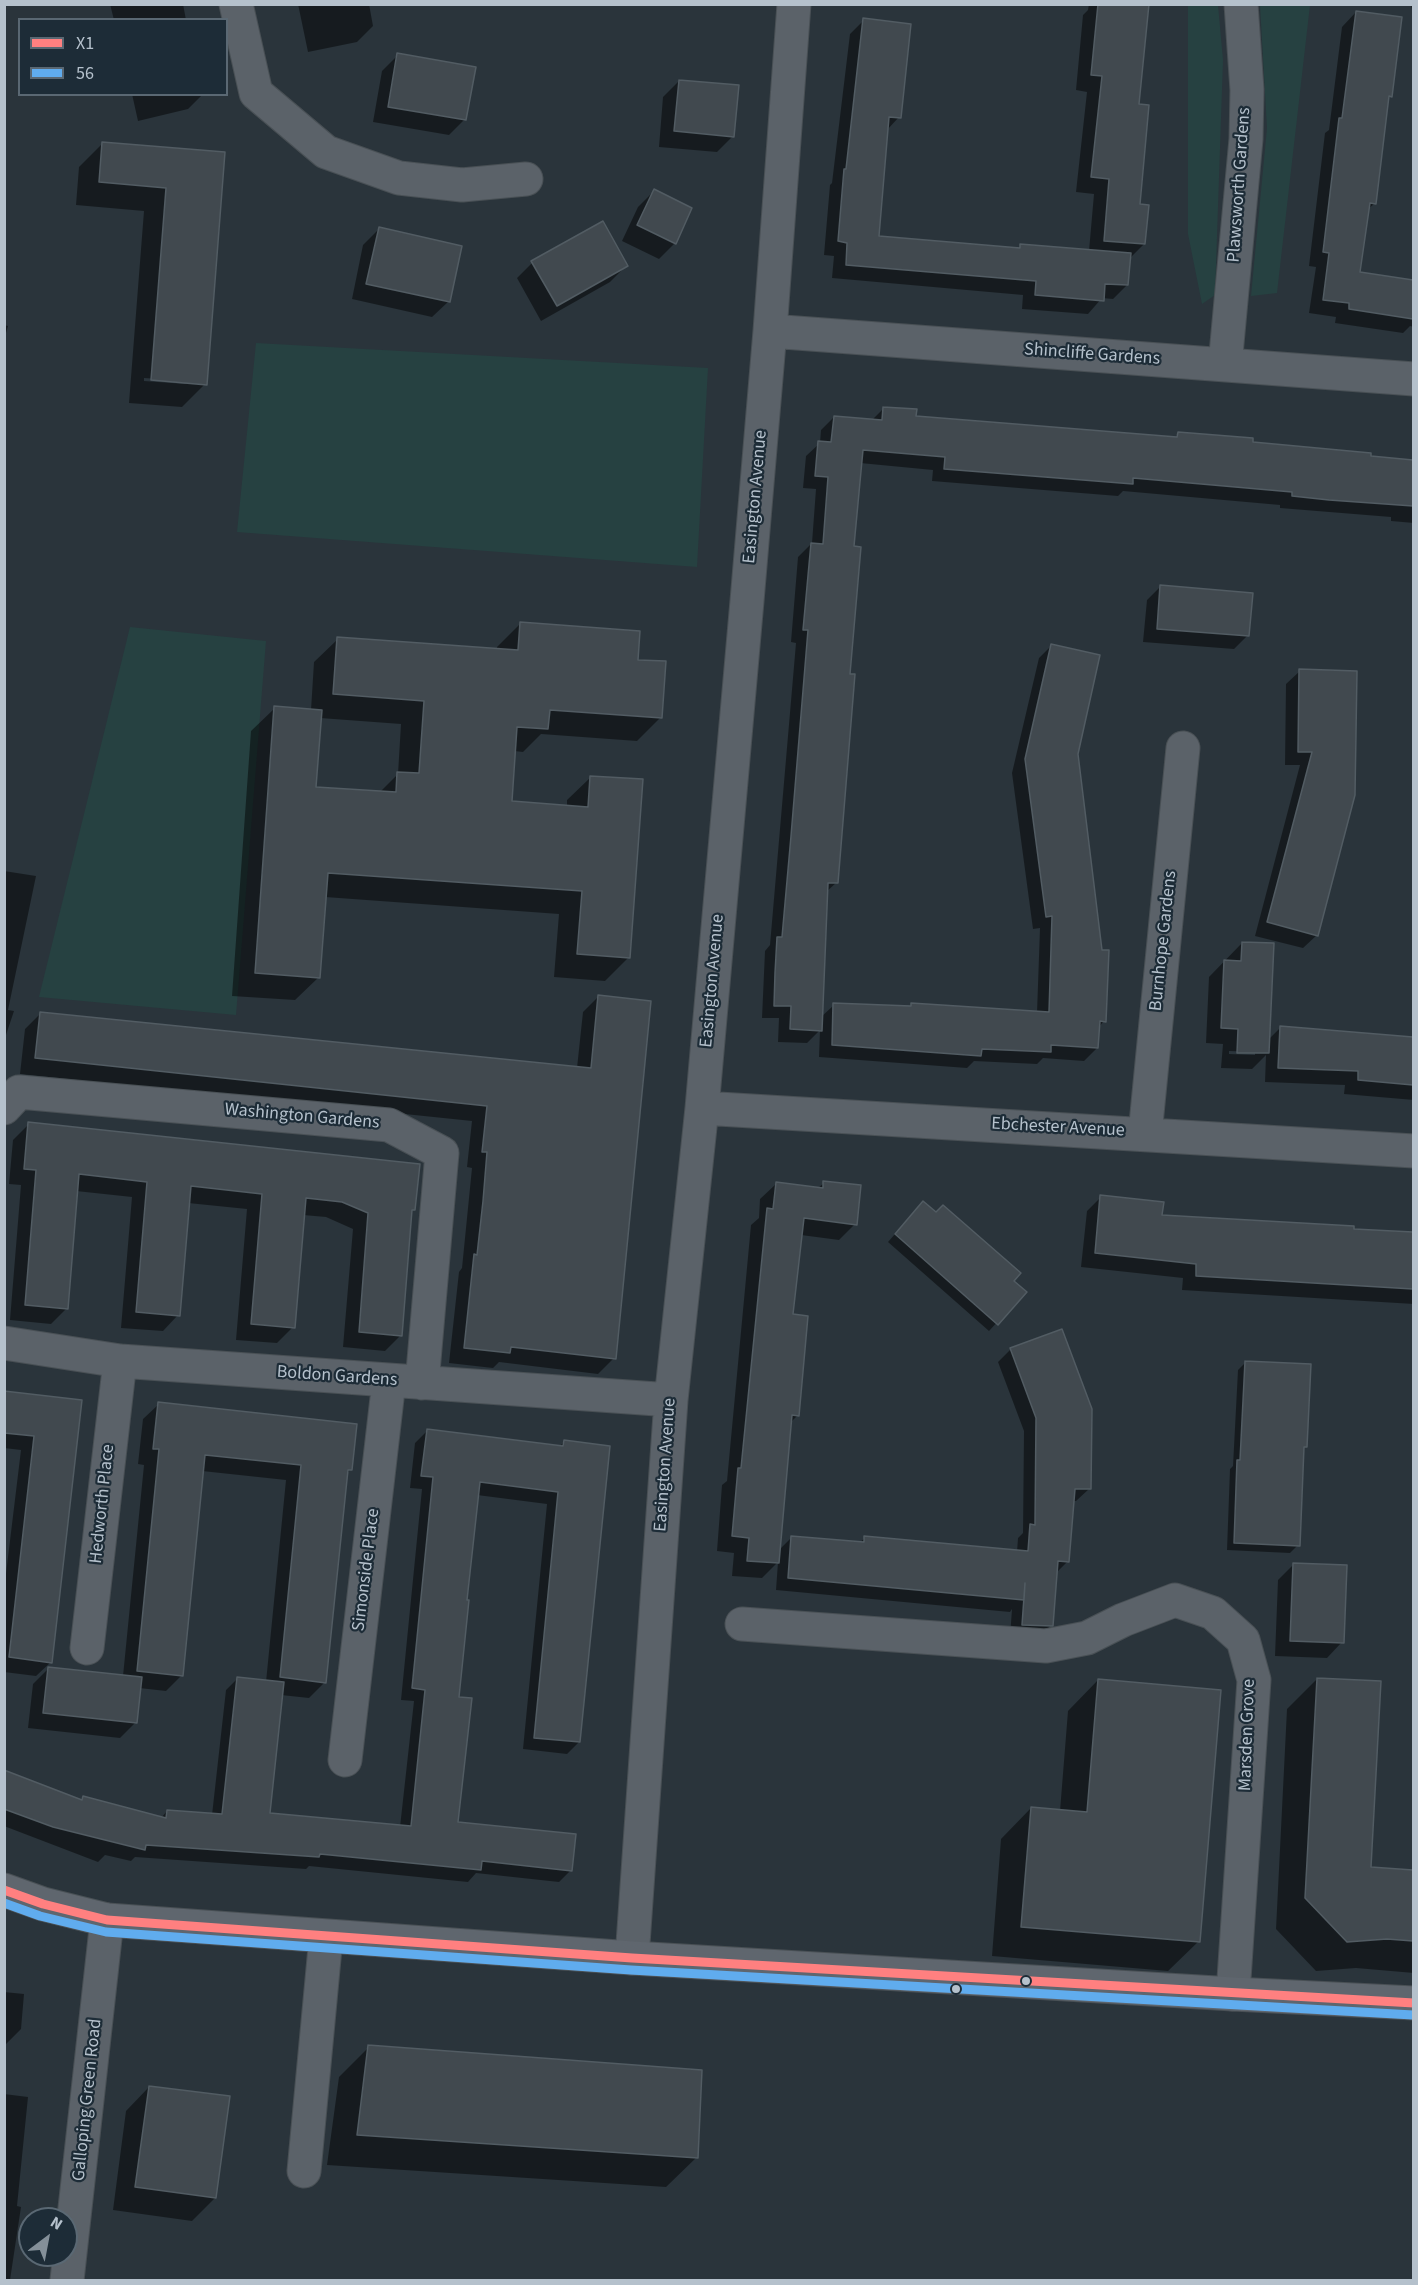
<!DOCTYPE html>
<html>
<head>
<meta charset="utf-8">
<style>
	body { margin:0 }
	#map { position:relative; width:1418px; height:2285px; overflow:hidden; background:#2a343b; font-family:"Source Sans 3",sans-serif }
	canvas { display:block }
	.frame { position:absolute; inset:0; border:6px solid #b5c1cc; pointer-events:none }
	.legend { position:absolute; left:18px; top:18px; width:210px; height:78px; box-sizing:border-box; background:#1d2c37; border:2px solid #5a6873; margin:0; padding:8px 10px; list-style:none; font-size:18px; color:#b5c1cc }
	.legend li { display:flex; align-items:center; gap:12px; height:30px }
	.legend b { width:30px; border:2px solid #5a6873 }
	.north { position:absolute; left:18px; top:2207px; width:60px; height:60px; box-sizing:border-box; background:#1d2c37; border:2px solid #5a6873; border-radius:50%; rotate:32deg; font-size:16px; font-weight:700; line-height:24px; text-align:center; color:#b5c1cc }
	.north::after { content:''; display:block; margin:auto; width:21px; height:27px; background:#849099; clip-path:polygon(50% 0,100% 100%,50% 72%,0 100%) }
</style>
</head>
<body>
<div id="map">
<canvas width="1418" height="2285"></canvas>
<div class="frame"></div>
<ul class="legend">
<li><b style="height:8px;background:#ff8080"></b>X1</li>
<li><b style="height:8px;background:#60acee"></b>56</li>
</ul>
<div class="north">N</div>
</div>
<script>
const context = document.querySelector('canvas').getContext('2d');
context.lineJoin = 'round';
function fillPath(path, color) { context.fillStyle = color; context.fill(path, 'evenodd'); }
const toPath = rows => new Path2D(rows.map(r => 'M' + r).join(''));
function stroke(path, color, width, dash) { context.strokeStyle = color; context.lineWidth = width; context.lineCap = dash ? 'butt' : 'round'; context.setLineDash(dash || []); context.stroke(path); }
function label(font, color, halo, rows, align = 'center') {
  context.font = font + ' "Source Sans 3",sans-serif'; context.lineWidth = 4.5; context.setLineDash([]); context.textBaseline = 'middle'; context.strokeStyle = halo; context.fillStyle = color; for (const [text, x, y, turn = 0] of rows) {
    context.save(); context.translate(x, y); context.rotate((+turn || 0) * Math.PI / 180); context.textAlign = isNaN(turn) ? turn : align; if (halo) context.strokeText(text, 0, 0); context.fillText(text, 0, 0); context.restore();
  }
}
fillPath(toPath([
	[1188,5,1218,5,1223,60,1215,295,1202,304,1188,234],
	[1260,5,1310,5,1277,293,1251,296,1267,128],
	[256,343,708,368,697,567,237,532],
	[130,627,266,641,236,1015,39,997]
]), '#264141');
fillPath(toPath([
	[110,4,183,4,186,20,114,20],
	[298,4,369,4,373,26,357,42,308,52],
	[1089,4,1146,4,1137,105,1138,206,1144,244,1129,259,1127,285,1113,299,1102,298,1088,314,1022,309,1023,295,832,278,834,256,824,255,830,185,832,183,850,34,864,20,899,117,887,130,878,237,1018,249,1021,246,1089,251,1094,194,1076,192,1087,92,1076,90,1083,15,1088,10],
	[1411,4,1414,4,1414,21],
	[1356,12,1391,96,1387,100,1374,204,1367,210,1359,273,1414,282,1414,327,1410,326,1403,333,1335,323,1336,317,1309,313,1316,267,1309,266,1325,133,1329,130,1342,27],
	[398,55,465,119,449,135,373,122,382,71],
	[679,81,733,136,717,152,659,147,663,97],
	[132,94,203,94,188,109,138,121],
	[102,144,223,154,205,384,182,407,129,403,144,211,76,205,79,167],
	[144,378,186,381,186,384,144,381],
	[654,191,675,243,659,259,622,241,638,207],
	[379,229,460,247,448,302,432,317,352,299,363,245],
	[532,263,626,266,610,282,541,321,517,278],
	[4,325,8,326,4,340],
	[884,408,915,417,1174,438,1178,434,1414,461,1414,523,1391,521,1391,517,1280,508,1280,505,1123,491,1118,496,932,481,933,470,860,463,853,548,848,675,836,883,826,892,821,1017,834,1005,908,1008,911,1005,1037,1013,1040,928,1033,929,1012,773,1039,658,1052,645,1076,754,1104,1021,1098,1028,1097,1048,1084,1061,1043,1058,1037,1064,974,1061,967,1068,819,1057,820,1030,807,1043,778,1042,779,1018,762,1018,765,951,770,945,796,643,791,642,798,557,812,543,816,489,803,488,806,456,820,443,821,430,834,417,871,421],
	[1161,586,1248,635,1234,649,1143,642,1147,600],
	[521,623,636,661,661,717,637,741,541,734,523,752,514,751,510,802,567,807,567,800,591,777,629,957,605,981,554,977,559,914,325,897,319,977,295,1000,232,996,251,731,275,708,311,710,314,662,338,639,497,650,497,647],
	[320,718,401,724,398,774,379,793,315,789],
	[1300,671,1356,672,1317,935,1303,948,1255,936,1300,765,1285,765,1286,684],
	[4,871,36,876,8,1010,14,1011,4,1041],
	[1242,943,1268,1040,1281,1027,1414,1039,1414,1100,1344,1094,1345,1085,1265,1082,1266,1055,1252,1069,1221,1068,1223,1044,1206,1043,1209,977],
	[1229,1051,1255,1052,1255,1055,1229,1054],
	[599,996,614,1358,598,1374,499,1362,493,1368,449,1363,459,1272,462,1268,472,1168,467,1167,472,1121,20,1074,25,1029,40,1014,577,1068,583,1012],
	[29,1124,413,1210,411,1212,401,1335,385,1351,343,1347,353,1229,326,1217,303,1215,293,1327,277,1343,236,1340,247,1209,188,1203,178,1315,163,1331,121,1328,132,1197,76,1191,67,1308,51,1324,10,1320,21,1185,9,1184,13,1140],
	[824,1183,855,1224,839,1240,801,1235,792,1316,798,1415,790,1423,779,1550,792,1537,859,1543,865,1538,1017,1552,1018,1538,1023,1533,1024,1431,998,1362,1011,1349,1089,1489,1076,1501,1073,1501,1068,1561,1055,1574,1051,1625,1039,1638,1010,1637,1012,1609,1010,1612,776,1590,778,1562,762,1578,732,1576,734,1553,717,1551,722,1485,727,1481,751,1225,759,1218,760,1199,776,1184,818,1188],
	[1101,1197,1160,1216,1414,1233,1414,1304,1182,1290,1183,1278,1081,1267,1087,1211],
	[916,1210,1025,1292,989,1331,888,1242],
	[1246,1362,1305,1447,1302,1450,1298,1545,1290,1553,1227,1550,1230,1469,1233,1466,1238,1370],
	[4,1392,81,1401,51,1662,36,1676,4,1672,4,1590,21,1450,4,1448],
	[159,1404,350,1470,346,1475,325,1682,309,1698,281,1695,268,1814,400,1827,414,1701,401,1700,422,1489,410,1488,415,1443,427,1431,559,1447,564,1442,579,1742,567,1754,523,1749,547,1504,477,1495,457,1698,456,1823,571,1870,559,1882,476,1873,468,1882,309,1866,306,1869,135,1857,131,1861,105,1855,98,1862,4,1826,4,1771,80,1801,83,1797,161,1818,167,1811,212,1815,226,1690,238,1678,266,1682,286,1480,202,1471,182,1675,166,1691,139,1688,136,1722,120,1738,28,1728,33,1684,49,1668,123,1676,144,1465,138,1464,143,1419],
	[1294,1564,1342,1642,1327,1658,1275,1656,1278,1580],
	[1317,1679,1369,1868,1414,1872,1414,1973,1356,1968,1316,1971,1276,1929,1287,1709],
	[1098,1680,1199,1941,1168,1971,992,1956,1001,1839,1031,1808,1060,1811,1068,1711],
	[4,1992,24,1994,21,2029,6,2044,4,2044],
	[369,2047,697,2157,666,2187,327,2165,339,2077],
	[149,2087,215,2198,192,2221,113,2210,126,2111],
	[4,2094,28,2097,17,2206,21,2207,10,2280,4,2280]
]), '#0007');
const building = toPath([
	[1098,4,1149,4,1139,104,1149,105,1140,204,1149,205,1145,244,1104,241,1109,179,1091,177,1102,76,1091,75,1098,4],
	[1356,11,1402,17,1392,97,1389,96,1376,204,1370,203,1360,272,1413,280,1413,319,1349,309,1349,303,1323,300,1329,253,1323,252,1339,118,1342,118,1356,11],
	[863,18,911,24,901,118,889,117,879,236,1020,248,1020,244,1131,253,1128,285,1105,284,1104,301,1035,295,1036,281,846,265,847,243,838,241,844,169,846,169,863,18],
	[397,53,476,67,466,120,388,107,397,53],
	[679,80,739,85,734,137,674,131,679,80],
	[102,142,225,152,207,385,151,380,166,188,99,182,102,142],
	[654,189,692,208,676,244,637,225,654,189],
	[603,221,628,266,557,306,531,261,603,221],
	[379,227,462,246,450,302,366,284,379,227],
	[883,407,917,409,916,416,1177,437,1178,432,1253,438,1253,442,1371,453,1371,456,1413,460,1413,506,1329,500,1292,496,1292,492,1133,478,1133,484,944,469,945,457,863,450,854,546,861,547,850,674,855,674,838,883,828,883,822,1031,790,1029,791,1006,774,1006,775,973,777,937,782,937,791,836,808,630,803,630,811,543,823,544,828,477,815,476,818,441,831,442,834,416,882,420,883,407],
	[1160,585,1253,593,1249,636,1157,629,1160,585],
	[520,622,640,631,638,660,666,661,662,718,550,710,548,729,517,727,512,801,588,807,590,776,643,779,630,958,577,954,582,891,328,873,320,978,255,973,274,706,322,710,316,787,396,792,397,772,419,773,424,701,333,694,337,637,518,650,520,622],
	[1051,644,1100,655,1078,754,1102,950,1109,950,1106,1022,1100,1021,1098,1048,1051,1045,1051,1052,982,1049,981,1056,832,1045,833,1003,911,1006,911,1003,1049,1012,1052,916,1046,917,1025,759,1051,644],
	[1299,669,1357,671,1355,795,1318,936,1267,922,1312,752,1298,752,1299,669],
	[1242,942,1274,943,1269,1053,1237,1053,1238,1029,1221,1028,1224,960,1241,961,1242,942],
	[598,995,651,1001,616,1359,511,1347,510,1353,464,1348,474,1254,477,1255,483,1201,487,1152,482,1152,487,1106,35,1058,40,1012,591,1068,598,995],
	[1280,1026,1413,1037,1413,1085,1358,1080,1358,1071,1278,1068,1280,1026],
	[28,1122,420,1164,415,1210,412,1210,402,1336,359,1332,368,1213,342,1202,306,1198,295,1328,251,1324,262,1194,191,1186,180,1316,136,1312,147,1182,79,1174,68,1309,25,1305,36,1170,24,1169,28,1122],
	[823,1181,861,1185,857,1225,804,1218,793,1314,808,1316,799,1416,792,1415,779,1563,747,1561,749,1538,732,1536,738,1468,741,1468,767,1208,773,1209,776,1182,823,1188,823,1181],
	[1100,1195,1164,1202,1162,1215,1354,1226,1354,1229,1413,1232,1413,1289,1196,1276,1196,1264,1095,1253,1100,1195],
	[923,1201,936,1212,943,1205,1021,1273,1014,1281,1027,1292,998,1325,895,1234,923,1201],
	[1062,1329,1092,1409,1091,1489,1075,1489,1069,1562,1058,1561,1053,1626,1022,1625,1025,1583,1024,1600,788,1578,791,1536,864,1542,864,1536,1028,1551,1030,1524,1035,1525,1036,1418,1010,1348,1062,1329],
	[1245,1361,1311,1364,1307,1447,1304,1447,1300,1546,1234,1543,1237,1460,1240,1460,1245,1361],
	[4,1391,82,1400,52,1663,9,1657,34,1436,4,1433,4,1391],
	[158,1402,357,1424,352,1470,348,1470,326,1683,280,1677,301,1465,205,1455,183,1676,137,1671,159,1449,153,1449,158,1402],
	[427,1429,563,1446,564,1440,610,1446,580,1742,534,1738,558,1492,480,1482,467,1600,469,1600,459,1697,472,1698,458,1822,576,1834,572,1871,482,1861,481,1870,320,1854,319,1857,146,1845,145,1850,53,1827,4,1809,4,1770,82,1800,83,1796,166,1818,167,1810,222,1814,237,1677,284,1682,270,1813,411,1826,425,1690,412,1688,433,1477,421,1476,427,1429],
	[1293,1563,1347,1565,1344,1643,1290,1641,1293,1563],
	[48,1667,142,1677,137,1723,43,1713,48,1667],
	[1317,1678,1381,1681,1371,1867,1413,1870,1413,1941,1387,1939,1347,1942,1305,1898,1317,1678],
	[1098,1679,1221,1690,1200,1942,1021,1927,1031,1807,1087,1812,1098,1679],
	[368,2045,702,2070,698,2158,357,2135,368,2045],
	[149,2086,230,2096,216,2198,135,2187,149,2086]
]);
fillPath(building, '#41494f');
stroke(building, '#525c63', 1.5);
const street = toPath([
	[236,4,256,93,326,152,399,178,462,185,526,179],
	[770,331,1414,379],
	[1225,365,1246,139,1247,90,1241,4],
	[4,1108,19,1092,389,1125,442,1153,422,1383],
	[702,1108,1414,1151],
	[1145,1134,1183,748],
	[4,1343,120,1361,671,1400],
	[742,1624,1046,1646,1087,1638,1123,1620,1175,1600,1213,1613,1243,1640,1254,1680,1233,1994],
	[87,1648,120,1361],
	[345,1760,389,1381],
	[632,1958,671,1400,702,1108,747,601,770,331,794,4],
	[304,2171,326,1937],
	[67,2280,107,1920]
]);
const secondary = toPath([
	[4,1890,43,1904,107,1920,632,1958,1233,1994,1414,2003]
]);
stroke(street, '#495055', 35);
stroke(secondary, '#495055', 35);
stroke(street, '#5b6269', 33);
stroke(secondary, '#5f666e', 33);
stroke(toPath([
	[4,1890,43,1904,107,1920,632,1958,1414,2003]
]), '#ff8080', 9);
stroke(toPath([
	[4,1903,40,1916,106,1932,631,1970,1413,2015]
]), '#60acee', 9);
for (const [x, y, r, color] of [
	[1026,1981,5,"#b5c1cc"],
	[956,1989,5,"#b5c1cc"]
]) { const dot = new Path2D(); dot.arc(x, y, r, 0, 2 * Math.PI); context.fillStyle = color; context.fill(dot); stroke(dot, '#1d2c37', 2); }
label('18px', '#b5c1cc', '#1d2c37', [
	["Plawsworth Gardens",1240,185,-86],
	["Shincliffe Gardens",1092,355,4],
	["Easington Avenue",756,497,-85],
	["Burnhope Gardens",1164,941,-84],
	["Easington Avenue",713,981,-85],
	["Washington Gardens",302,1117,5],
	["Ebchester Avenue",1058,1128,3],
	["Boldon Gardens",337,1377,4],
	["Easington Avenue",666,1465,-86],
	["Hedworth Place",103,1504,-84],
	["Simonside Place",367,1570,-83],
	["Marsden Grove",1248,1735,-88],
	["Galloping Green Road",88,2100,-84]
]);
</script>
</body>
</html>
